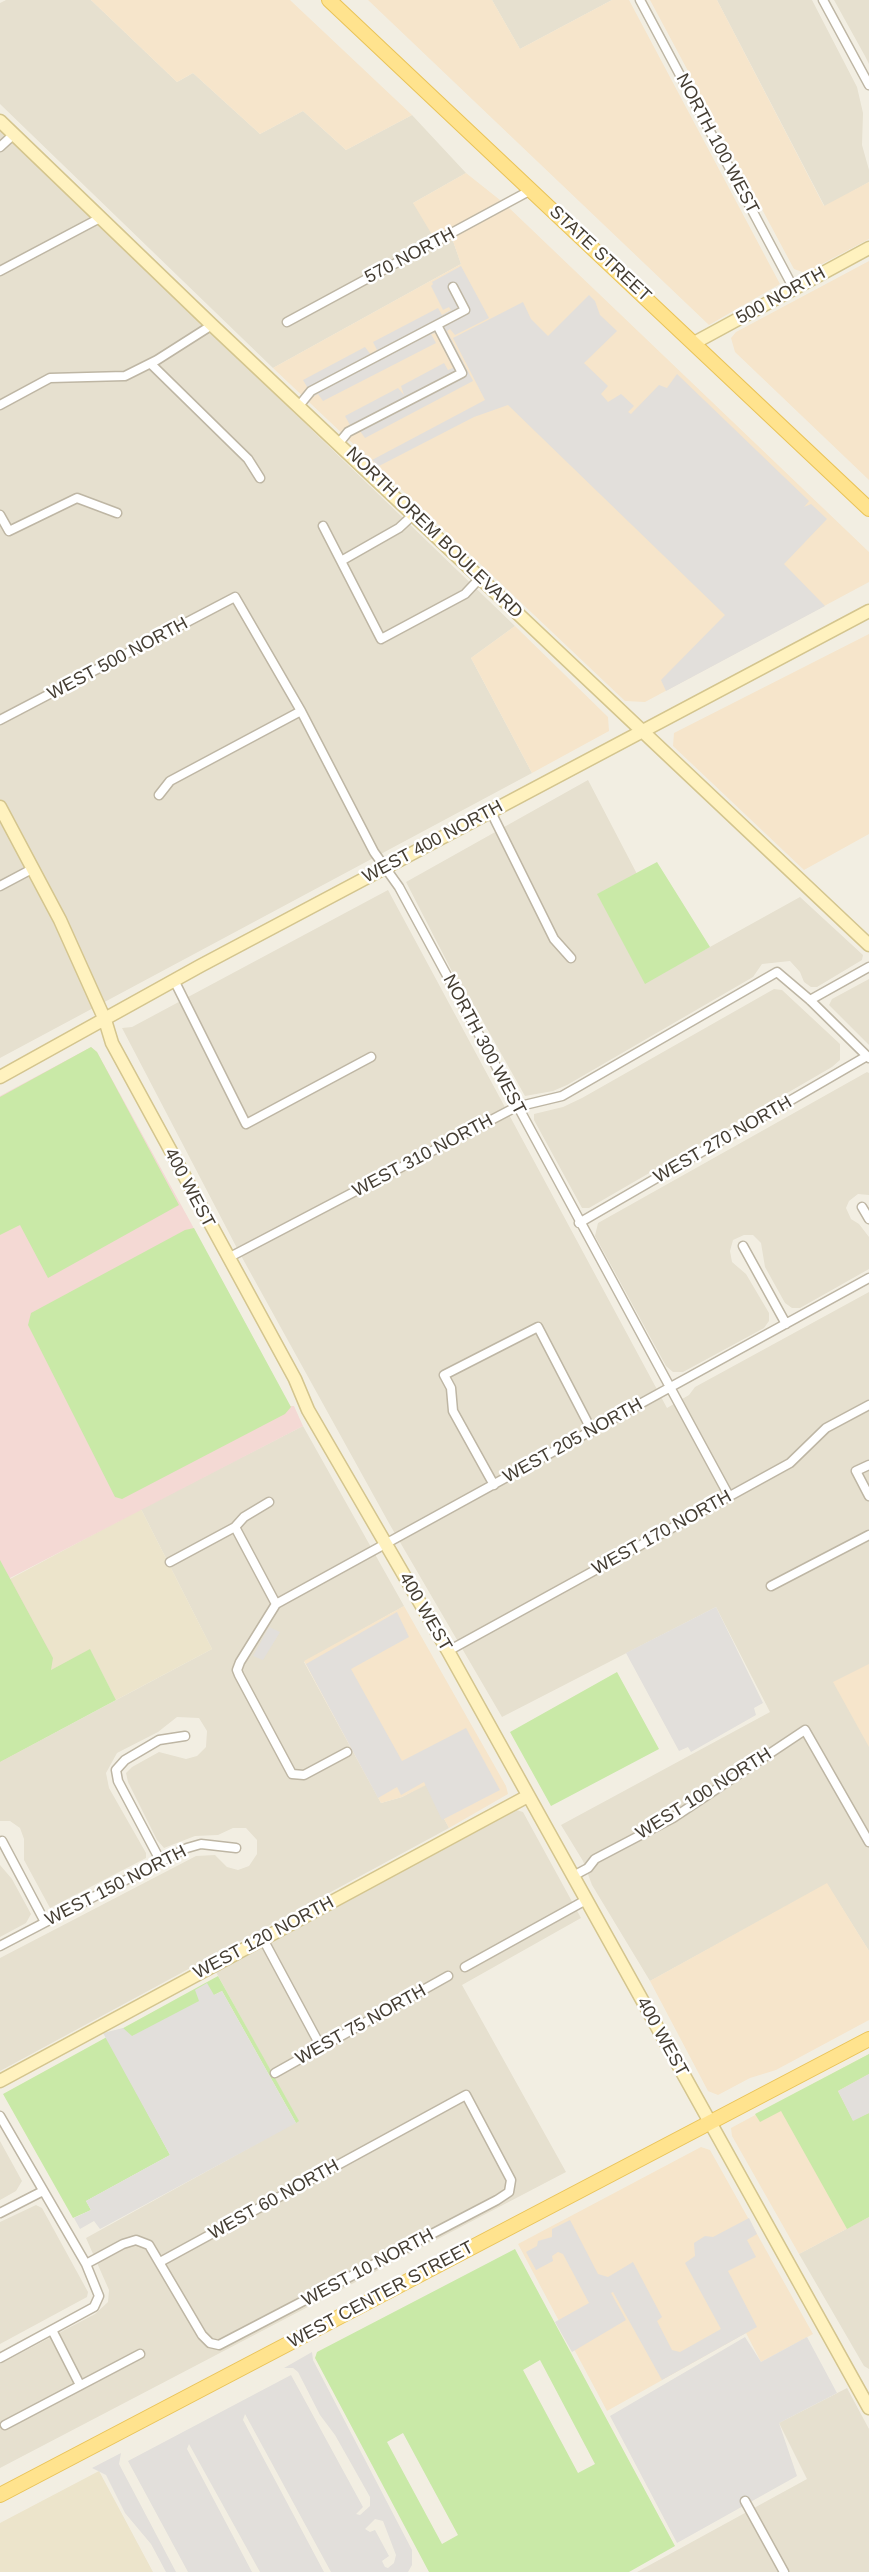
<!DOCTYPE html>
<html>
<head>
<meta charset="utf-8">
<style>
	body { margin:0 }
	canvas { display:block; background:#f2eee2 }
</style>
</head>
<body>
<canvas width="869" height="2572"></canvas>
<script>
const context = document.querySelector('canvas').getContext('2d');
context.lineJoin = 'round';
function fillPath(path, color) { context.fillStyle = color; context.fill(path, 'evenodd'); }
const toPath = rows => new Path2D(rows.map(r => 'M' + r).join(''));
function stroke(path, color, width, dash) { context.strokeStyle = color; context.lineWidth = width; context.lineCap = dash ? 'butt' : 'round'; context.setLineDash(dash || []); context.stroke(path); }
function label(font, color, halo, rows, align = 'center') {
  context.font = font + ' Helvetica,sans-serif'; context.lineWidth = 5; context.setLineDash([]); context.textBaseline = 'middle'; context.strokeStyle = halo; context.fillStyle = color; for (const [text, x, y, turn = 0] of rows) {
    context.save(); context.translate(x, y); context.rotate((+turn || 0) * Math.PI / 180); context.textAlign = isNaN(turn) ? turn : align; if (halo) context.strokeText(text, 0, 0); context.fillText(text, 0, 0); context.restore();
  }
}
fillPath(toPath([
	[6,0,91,0,177,82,193,73,260,134,303,111,346,150,412,115,466,173,413,203,453,241,461,264,273,368,0,104,0,3],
	[492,0,612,0,520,49],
	[717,0,812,0,857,87,863,113,862,145,869,170,869,182,825,207],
	[834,0,869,0,869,64,865,56],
	[0,129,515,626,471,658,532,773,0,1058],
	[588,780,637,874,598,894,645,983,800,897,863,955,862,960,817,987,811,987,804,982,800,972,790,961,762,964,753,977,567,1085,553,1091,525,1096,476,1009,457,981,406,882],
	[388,890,667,1408,689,1395,695,1387,869,1292,869,1951,827,1884,650,1981,592,1885,583,1861,561,1825,770,1712,716,1607,502,1717,390,1525,239,1252,122,1028,132,1027],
	[869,979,869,1045,829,1005,832,999],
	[774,989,782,990,840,1044,840,1060,832,1067,589,1208,582,1208,534,1120,534,1114,563,1107,582,1098],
	[867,1072,869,1073,869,1195,858,1194,849,1201,846,1208,851,1219,859,1224,869,1237,869,1269,800,1308,792,1308,785,1303,765,1267,761,1243,753,1235,744,1235,733,1240,730,1251,732,1262,746,1274,769,1313,769,1321,764,1328,683,1372,673,1372,666,1366,595,1236,598,1223],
	[303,1426,404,1606,304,1662,381,1803,402,1797,426,1784,449,1828,0,2071,0,1958,196,1856,215,1855,227,1867,238,1870,249,1866,257,1854,257,1840,246,1828,233,1828,218,1835,195,1836,164,1848,157,1840,128,1782,126,1773,132,1767,159,1752,186,1759,197,1756,206,1747,207,1731,199,1718,177,1717,158,1732,117,1753,106,1773,109,1788,146,1853,146,1858,50,1908,24,1860,24,1839,20,1828,10,1821,0,1821,0,1762,212,1649,141,1509],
	[513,1809,523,1812,581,1918,462,1985,566,2172,0,2468,0,2364,95,2314,108,2302,109,2290,86,2238,298,2121,216,1972],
	[0,1865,12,1879,31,1914,26,1923,0,1937],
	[0,2141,22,2181,16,2191,0,2200],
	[36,2205,42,2208,88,2292,87,2297,0,2344,0,2222],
	[869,2217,869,2369,864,2366,799,2254],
	[847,2388,869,2429,869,2572,637,2572,807,2479,779,2423]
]), '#e6e0cf');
fillPath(toPath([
	[91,0,290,0,412,115,346,150,303,111,260,134,193,73,177,82],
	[368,0,492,0,520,49,612,0,629,0,780,284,709,325],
	[650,0,717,0,824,206,869,182,869,239,805,273,794,269],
	[466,173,505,204,869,552,869,582,645,702,625,701,273,368,461,264,453,241,434,238,413,203],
	[869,261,869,480,735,352,731,338,736,332],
	[515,626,608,717,609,731,532,773,471,658],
	[869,634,869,834,804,870,673,746,674,733],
	[404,1606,506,1786,508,1794,449,1828,426,1785,402,1797,381,1803,304,1661],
	[869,1664,869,1747,833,1682],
	[827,1883,869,1951,869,2020,776,2070,750,2078,718,2095,708,2091,650,1981],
	[869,2054,869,2217,799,2254,732,2136,731,2128],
	[701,2147,710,2150,813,2334,761,2362,746,2333,607,2411,518,2244]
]), '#f6e5cb');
fillPath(toPath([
	[141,1509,212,1649,116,1700,90,1650,51,1670,10,1579],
	[99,2471,153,2572,0,2572,0,2523]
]), '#ece4cb');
fillPath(toPath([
	[91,1047,97,1052,191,1223,272,1378,288,1406,294,1406,303,1426,10,1578,53,1658,51,1670,90,1649,87,1715,0,1762,0,1096]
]), '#f4d9d4');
fillPath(toPath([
	[657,862,710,947,645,984,597,894],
	[91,1047,97,1052,179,1205,48,1278,20,1225,0,1235,0,1097],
	[194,1228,291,1407,285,1414,122,1499,115,1497,28,1325,31,1313,185,1230],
	[0,1560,53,1658,51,1670,90,1649,116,1700,0,1762],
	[617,1672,659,1749,551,1806,510,1732],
	[218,1976,299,2121,296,2123,222,1991,112,2047,170,2155,86,2201,91,2210,73,2218,3,2094],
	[869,2054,869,2074,838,2091,853,2120,869,2113,869,2217,847,2229,781,2111,760,2122,755,2114],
	[515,2249,675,2546,629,2572,429,2572,315,2358,317,2352],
	[540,2360,595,2464,578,2473,523,2370],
	[403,2433,458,2535,442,2544,387,2442]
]), '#c9e9a7');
fillPath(toPath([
	[461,266,489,318,455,335,450,329,447,331,473,381,365,438,360,431,355,434,345,416,398,388,404,395,401,386,444,363,448,370,453,368,436,333,431,334,436,343,323,401,318,394,313,397,303,380,365,347,371,355,377,350,373,342,438,308,442,315,451,310,449,307,443,310,431,286,433,284,432,282],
	[589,295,595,301,600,315,617,331,584,363,608,386,601,394,608,402,621,394,634,406,628,412,631,414,659,385,667,388,677,374,809,501,804,507,811,504,827,519,784,564,825,606,666,691,661,680,725,615,508,405,474,417,379,466,372,460,485,400,453,338,523,302,531,319,548,336],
	[716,1607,763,1703,754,1708,756,1715,691,1752,688,1747,679,1751,626,1653],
	[397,1612,409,1637,351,1669,402,1761,466,1728,500,1790,442,1820,424,1782,401,1795,397,1787,378,1798,306,1664],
	[269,1627,280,1632,263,1660,253,1656],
	[207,1983,214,1995,222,1991,296,2123,100,2229,94,2221,80,2229,74,2218,91,2210,86,2201,170,2155,103,2033,123,2028,132,2036,199,2001,195,1990],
	[869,2074,869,2113,853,2121,838,2091],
	[749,2218,757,2234,747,2240,756,2257,728,2271,757,2327,662,2380,613,2292,611,2293,626,2320,572,2352,555,2322,589,2303,563,2254,558,2252,552,2256,553,2261,536,2270,526,2252,537,2246,538,2241,552,2237,552,2229,570,2220,598,2274,608,2277,633,2262,662,2317,657,2321,672,2350,680,2352,721,2329,685,2263,695,2256,694,2243,705,2236,713,2237],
	[745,2337,761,2362,807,2337,837,2393,779,2423,797,2476,677,2543,610,2416],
	[312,2352,313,2360,412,2550,412,2565,408,2572,331,2572,245,2414,243,2420,324,2572,260,2572,189,2444,187,2449,252,2572,188,2572,128,2461,291,2375,363,2507,356,2514,360,2515,370,2506,370,2497,335,2435,320,2415,298,2372,293,2368,284,2368],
	[375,2519,383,2521,396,2555,394,2563,388,2568,385,2567,382,2561,389,2556,375,2530,370,2532,365,2529],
	[121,2453,119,2464,176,2572,166,2572,151,2544,125,2513,106,2475,92,2468]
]), '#e2dfdb');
const street = toPath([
	[640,0,794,289],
	[823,0,869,85],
	[0,147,13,135],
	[0,271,100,218],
	[287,322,531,190],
	[151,364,248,459,260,478],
	[0,405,50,378,125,376,157,360,212,325],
	[298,407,311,391,465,310,453,287],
	[339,443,348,432,462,373,437,325],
	[0,515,9,531,77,498,117,513],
	[323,526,381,639,465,594,480,578],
	[341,561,399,528,413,515],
	[0,720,235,597,301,711,374,852,399,887,729,1496],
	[159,795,170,781,301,711],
	[491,812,554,939,571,958],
	[0,886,32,869],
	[174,980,246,1124,371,1057],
	[810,1000,869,967],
	[862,1207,869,1219],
	[579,1223,867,1056],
	[743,1246,786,1324],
	[228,1258,516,1107,562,1096,777,972,810,1000,869,1058],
	[869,1465,856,1471,869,1496],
	[494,1485,453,1411,451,1388,444,1375,538,1327,592,1431],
	[235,1527,276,1604],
	[170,1562,235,1527,244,1517,269,1502],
	[771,1586,869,1535],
	[448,1651,790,1463,826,1428,869,1405],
	[347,1752,304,1775,292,1774,239,1675,237,1670,240,1662,276,1604,869,1278],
	[2,1841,45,1922],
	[161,1862,118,1781,116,1770,125,1760,159,1740,185,1736],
	[573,1876,588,1868,595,1859,673,1818,805,1730,869,1842],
	[263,1939,321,2047],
	[0,1946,187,1848,201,1844,236,1848],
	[465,1967,586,1900],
	[275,2073,448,1976],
	[0,2116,86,2264,99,2296,94,2307,0,2358],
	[0,2213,43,2191],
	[86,2264,123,2244,136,2240,149,2245,202,2335,210,2343,219,2345,497,2200,509,2192,511,2180,466,2095,160,2262],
	[52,2330,80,2385],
	[5,2425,140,2354],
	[745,2501,784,2572]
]);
const secondary = toPath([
	[0,121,212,325,869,945],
	[694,343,869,248],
	[0,807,60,920,105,1020,112,1043,295,1379,308,1410,448,1651,869,2408],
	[0,1077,200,966,869,611],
	[0,2081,528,1796]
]);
const primary = toPath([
	[329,0,869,509],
	[0,2495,869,2039]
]);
stroke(street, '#beb6a4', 11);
stroke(secondary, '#d4c58e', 15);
stroke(primary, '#e9c358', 16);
stroke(street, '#fff', 8);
stroke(secondary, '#fff2bf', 12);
stroke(primary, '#ffe38e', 14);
label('18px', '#443d32', '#fff', [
	["NORTH 100 WEST",717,144,62],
	["STATE STREET",600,254,43],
	["570 NORTH",410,256,-28],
	["500 NORTH",781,296,-29],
	["NORTH OREM BOULEVARD",434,533,44],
	["WEST 500 NORTH",118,659,-28],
	["WEST 400 NORTH",433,842,-28],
	["NORTH 300 WEST",484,1045,62],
	["WEST 270 NORTH",723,1140,-30],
	["WEST 310 NORTH",423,1156,-28],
	["400 WEST",189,1188,62],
	["WEST 205 NORTH",573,1441,-29],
	["WEST 170 NORTH",662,1533,-29],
	["400 WEST",425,1612,60],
	["WEST 100 NORTH",704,1794,-32],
	["WEST 150 NORTH",116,1886,-27],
	["WEST 120 NORTH",264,1938,-28],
	["WEST 75 NORTH",361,2025,-29],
	["400 WEST",662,2037,61],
	["WEST 60 NORTH",274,2200,-29],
	["WEST 10 NORTH",368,2268,-28],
	["WEST CENTER STREET",381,2295,-28]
]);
</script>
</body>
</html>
